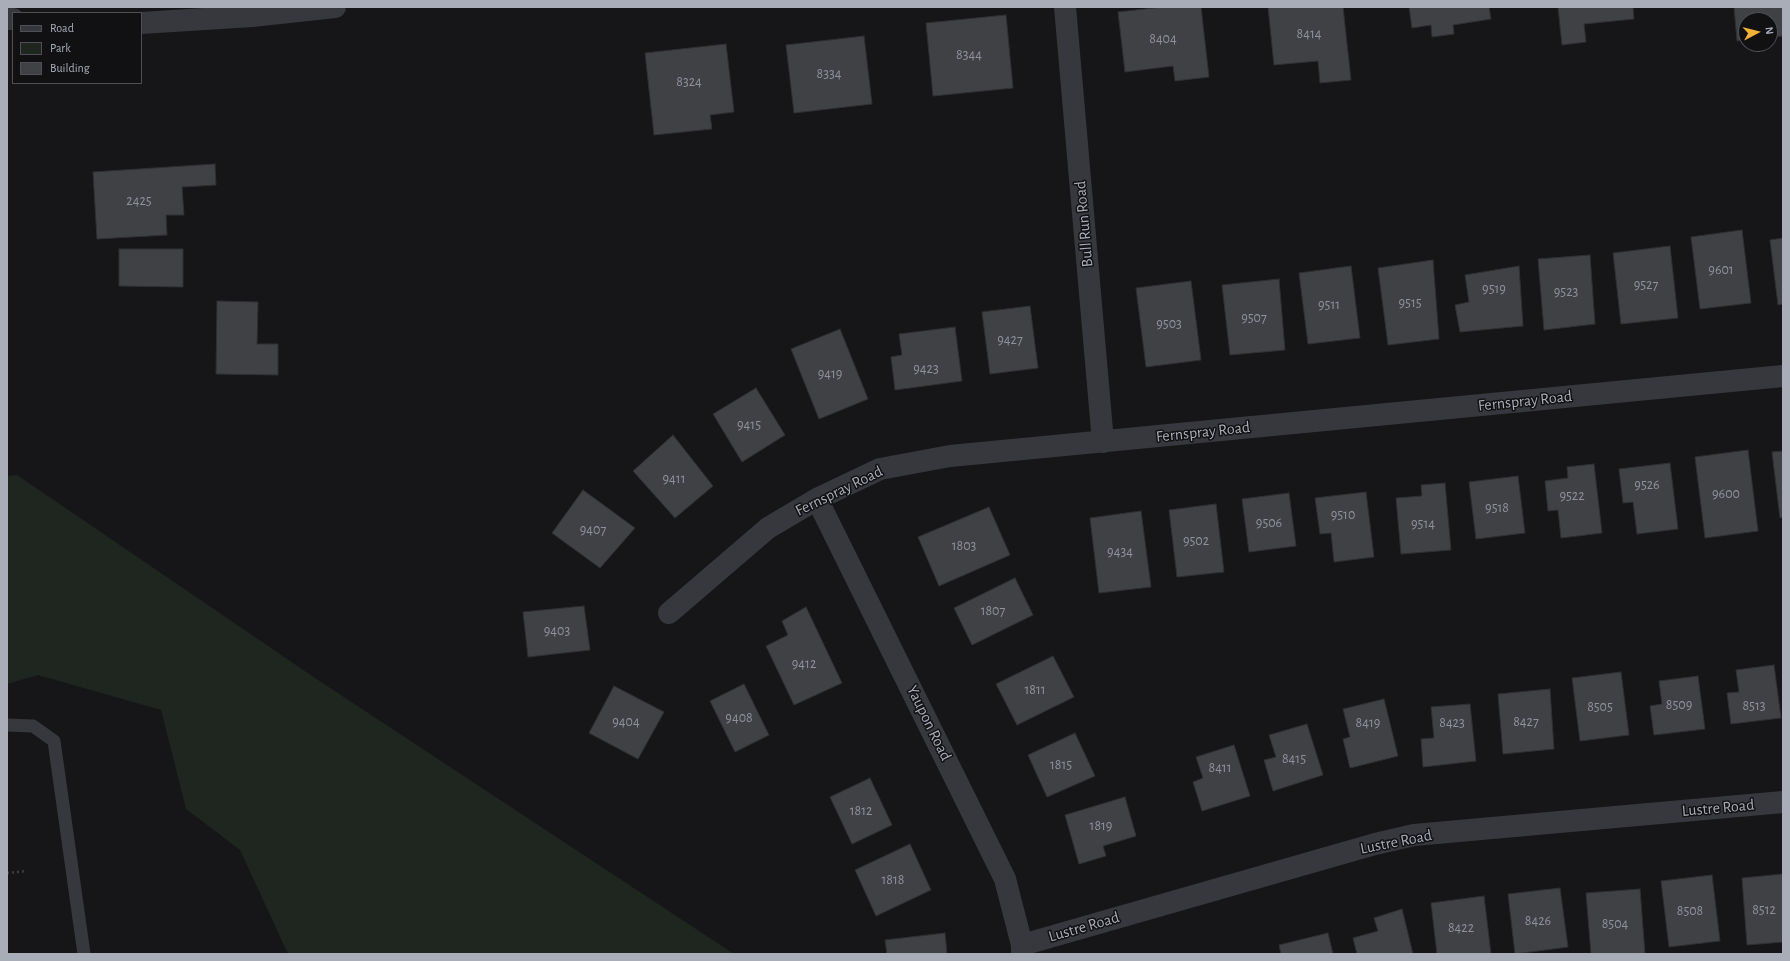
<!DOCTYPE html>
<html>
<head>
<meta charset="utf-8">
<style>
	body { margin:0 }
	#map { position:relative; width:1790px; height:961px; overflow:hidden; background:#161618; font-family:"Alegreya Sans",sans-serif }
	canvas { display:block }
	.frame { position:absolute; inset:0; border:8px solid #a8adb8; pointer-events:none }
	.legend { position:absolute; left:12px; top:12px; width:130px; height:72px; box-sizing:border-box; background:#111113; border:1px solid #4d4f55; margin:0; padding:5px 7px; list-style:none; font-size:12px; color:#a8adb8 }
	.legend li { display:flex; align-items:center; gap:8px; height:20px }
	.legend b { width:20px; border:1px solid #4d4f55 }
	.north { position:absolute; left:1738px; top:12px; width:40px; height:40px; box-sizing:border-box; background:#111113; border:1px solid #4d4f55; border-radius:50%; rotate:83deg; font-size:11px; font-weight:700; line-height:16px; text-align:center; color:#a8adb8 }
	.north::after { content:''; display:block; margin:auto; width:14px; height:18px; background:#f2b134; clip-path:polygon(50% 0,100% 100%,50% 72%,0 100%) }
</style>
</head>
<body>
<div id="map">
<canvas width="1790" height="961"></canvas>
<div class="frame"></div>
<ul class="legend">
<li><b style="height:5px;background:#37383d"></b>Road</li>
<li><b style="height:11px;background:#1e261f"></b>Park</li>
<li><b style="height:11px;background:#404145"></b>Building</li>
</ul>
<div class="north">N</div>
</div>
<script>
const context = document.querySelector('canvas').getContext('2d');
context.lineJoin = 'round';
function fillPath(path, color) { context.fillStyle = color; context.fill(path, 'evenodd'); }
const toPath = rows => new Path2D(rows.map(r => 'M' + r).join(''));
function stroke(path, color, width, dash) { context.strokeStyle = color; context.lineWidth = width; context.lineCap = dash ? 'butt' : 'round'; context.setLineDash(dash || []); context.stroke(path); }
function label(font, color, halo, rows, align = 'center') {
  context.font = font + ' "Alegreya Sans",sans-serif'; context.lineWidth = 3; context.setLineDash([]); context.textBaseline = 'middle'; context.strokeStyle = halo; context.fillStyle = color; for (const [text, x, y, turn = 0] of rows) {
    context.save(); context.translate(x, y); context.rotate((+turn || 0) * Math.PI / 180); context.textAlign = isNaN(turn) ? turn : align; if (halo) context.strokeText(text, 0, 0); context.fillText(text, 0, 0); context.restore();
  }
}
fillPath(toPath([
	[17,475,318,680,734,954,288,954,240,850,186,809,161,710,38,675,7,684,7,476]
]), '#1e261f');
const building = toPath([
	[1163,7,1201,7,1209,77,1175,81,1173,66,1125,72,1118,12,1163,7],
	[1268,7,1343,7,1351,80,1320,83,1318,61,1274,65,1268,7],
	[1409,7,1489,7,1491,19,1453,25,1454,34,1432,37,1431,25,1412,28,1409,7],
	[1558,7,1633,7,1634,19,1584,24,1586,42,1562,45,1558,7],
	[1734,7,1783,7,1783,36,1770,37,1770,20,1746,20,1746,40,1737,41,1734,7],
	[1006,15,1013,88,933,96,926,23,1006,15],
	[864,36,872,104,794,113,786,45,864,36],
	[726,44,734,112,710,115,712,129,654,135,645,53,726,44],
	[215,164,216,185,182,187,184,215,166,215,167,235,97,239,93,172,215,164],
	[1742,230,1751,303,1700,309,1691,237,1742,230],
	[1783,238,1783,304,1778,305,1770,240,1783,238],
	[1670,246,1678,318,1621,324,1613,253,1670,246],
	[119,249,183,249,183,287,119,286,119,249],
	[1590,255,1595,324,1544,330,1538,259,1590,255],
	[1433,260,1439,339,1388,345,1378,268,1433,260],
	[1351,266,1360,338,1308,344,1299,273,1351,266],
	[1519,266,1523,326,1460,332,1455,305,1469,302,1465,275,1519,266],
	[1279,279,1285,350,1230,355,1222,285,1279,279],
	[1191,281,1201,360,1146,367,1136,288,1191,281],
	[217,301,258,302,257,344,278,344,278,375,216,374,217,301],
	[1030,306,1038,368,990,374,982,312,1030,306],
	[955,327,962,381,895,390,891,357,902,355,899,334,955,327],
	[840,329,868,399,819,419,791,349,840,329],
	[756,388,785,435,742,462,713,414,756,388],
	[673,435,713,486,675,518,633,471,673,435],
	[1748,450,1758,531,1705,538,1695,457,1748,450],
	[1783,451,1783,517,1780,518,1772,452,1783,451],
	[1670,463,1678,529,1637,534,1633,502,1623,503,1619,469,1670,463],
	[1594,464,1602,533,1561,538,1558,510,1548,511,1545,481,1568,478,1567,467,1594,464],
	[1518,476,1525,533,1476,539,1469,482,1518,476],
	[1445,483,1451,550,1401,554,1396,498,1422,496,1421,485,1445,483],
	[583,490,635,528,600,568,552,533,583,490],
	[1366,492,1374,557,1334,562,1331,533,1320,534,1315,498,1366,492],
	[1289,493,1296,546,1249,552,1242,499,1289,493],
	[1216,504,1224,572,1177,577,1169,510,1216,504],
	[989,507,1010,555,939,586,918,537,989,507],
	[1141,511,1151,587,1099,593,1090,518,1141,511],
	[1015,578,1033,615,972,645,954,608,1015,578],
	[584,606,590,650,528,657,523,612,584,606],
	[806,607,842,683,794,705,766,646,788,635,782,621,806,607],
	[1053,656,1074,697,1017,725,996,684,1053,656],
	[1774,665,1781,718,1731,724,1727,693,1739,692,1736,670,1774,665],
	[1621,672,1629,735,1580,741,1572,678,1621,672],
	[1698,676,1705,729,1654,735,1650,706,1662,704,1659,681,1698,676],
	[744,684,769,735,735,752,710,701,744,684],
	[614,686,664,712,638,759,589,733,614,686],
	[1550,689,1554,749,1503,754,1498,694,1550,689],
	[1384,699,1398,756,1350,768,1343,739,1350,737,1343,709,1384,699],
	[1470,704,1476,761,1423,767,1421,739,1434,738,1431,707,1470,704],
	[1307,724,1323,775,1273,791,1264,760,1276,757,1269,735,1307,724],
	[1075,733,1095,776,1047,797,1028,755,1075,733],
	[1234,745,1250,796,1202,811,1193,782,1203,778,1196,757,1234,745],
	[870,778,892,825,852,844,830,797,870,778],
	[1125,797,1136,836,1103,846,1106,856,1079,864,1065,815,1125,797],
	[910,844,931,890,876,916,855,870,910,844],
	[1783,874,1783,942,1747,945,1742,878,1783,874],
	[1712,875,1720,941,1669,947,1661,881,1712,875],
	[1560,888,1568,947,1515,954,1508,894,1560,888],
	[1640,889,1645,954,1591,954,1586,893,1640,889],
	[1484,896,1491,954,1437,954,1431,903,1484,896],
	[1402,909,1413,954,1357,954,1353,938,1378,931,1374,918,1402,909],
	[945,933,947,954,887,954,885,940,945,933],
	[1328,933,1333,954,1281,954,1279,945,1328,933]
]);
fillPath(building, '#404145');
stroke(building, '#303034', 1);
stroke(toPath([
	[7,873,26,871]
]), '#3d3f44', 2.5, [2, 3]);
stroke(toPath([
	[7,725,33,726,54,741,84,954]
]), '#37383d', 13);
stroke(toPath([
	[1065,7,1103,442],
	[7,19,13,19],
	[141,23,252,16,335,7],
	[817,499,1005,879,1022,945,1022,954],
	[669,613,768,528,817,499,880,469,950,456,1783,376],
	[1022,945,1375,844,1414,835,1783,802]
]), '#37383d', 22);
label('14px', '#8e929b', null, [
	["8414",1309,34],
	["8404",1163,39],
	["8344",969,55],
	["8334",829,74],
	["8324",689,82],
	["2425",139,201],
	["9601",1721,270],
	["9527",1646,285],
	["9519",1494,289],
	["9523",1566,292],
	["9515",1410,303],
	["9511",1329,305],
	["9507",1254,318],
	["9503",1169,324],
	["9427",1010,340],
	["9423",926,369],
	["9419",830,374],
	["9415",749,425],
	["9411",674,479],
	["9526",1647,485],
	["9600",1726,494],
	["9522",1572,496],
	["9518",1497,508],
	["9510",1343,515],
	["9506",1269,523],
	["9514",1423,524],
	["9407",593,530],
	["9502",1196,541],
	["1803",964,546],
	["9434",1120,552],
	["1807",993,611],
	["9403",557,631],
	["9412",804,664],
	["1811",1035,690],
	["8509",1679,705],
	["8513",1754,706],
	["8505",1600,707],
	["9408",739,718],
	["9404",626,722],
	["8427",1526,722],
	["8419",1368,723],
	["8423",1452,723],
	["8415",1294,759],
	["1815",1061,765],
	["8411",1220,768],
	["1812",861,811],
	["1819",1101,826],
	["1818",893,880],
	["8512",1764,910],
	["8508",1690,911],
	["8426",1538,921],
	["8504",1615,924],
	["8422",1461,928]
]);
label('16px', '#a8adb8', '#111113', [
	["Bull Run Road",1084,224,-95],
	["Fernspray Road",1525,401,-6],
	["Fernspray Road",1203,432,-6],
	["Fernspray Road",839,491,-26],
	["Yaupon Road",929,723,64],
	["Lustre Road",1718,808,-5],
	["Lustre Road",1396,842,-11],
	["Lustre Road",1084,927,-16]
]);
</script>
</body>
</html>
